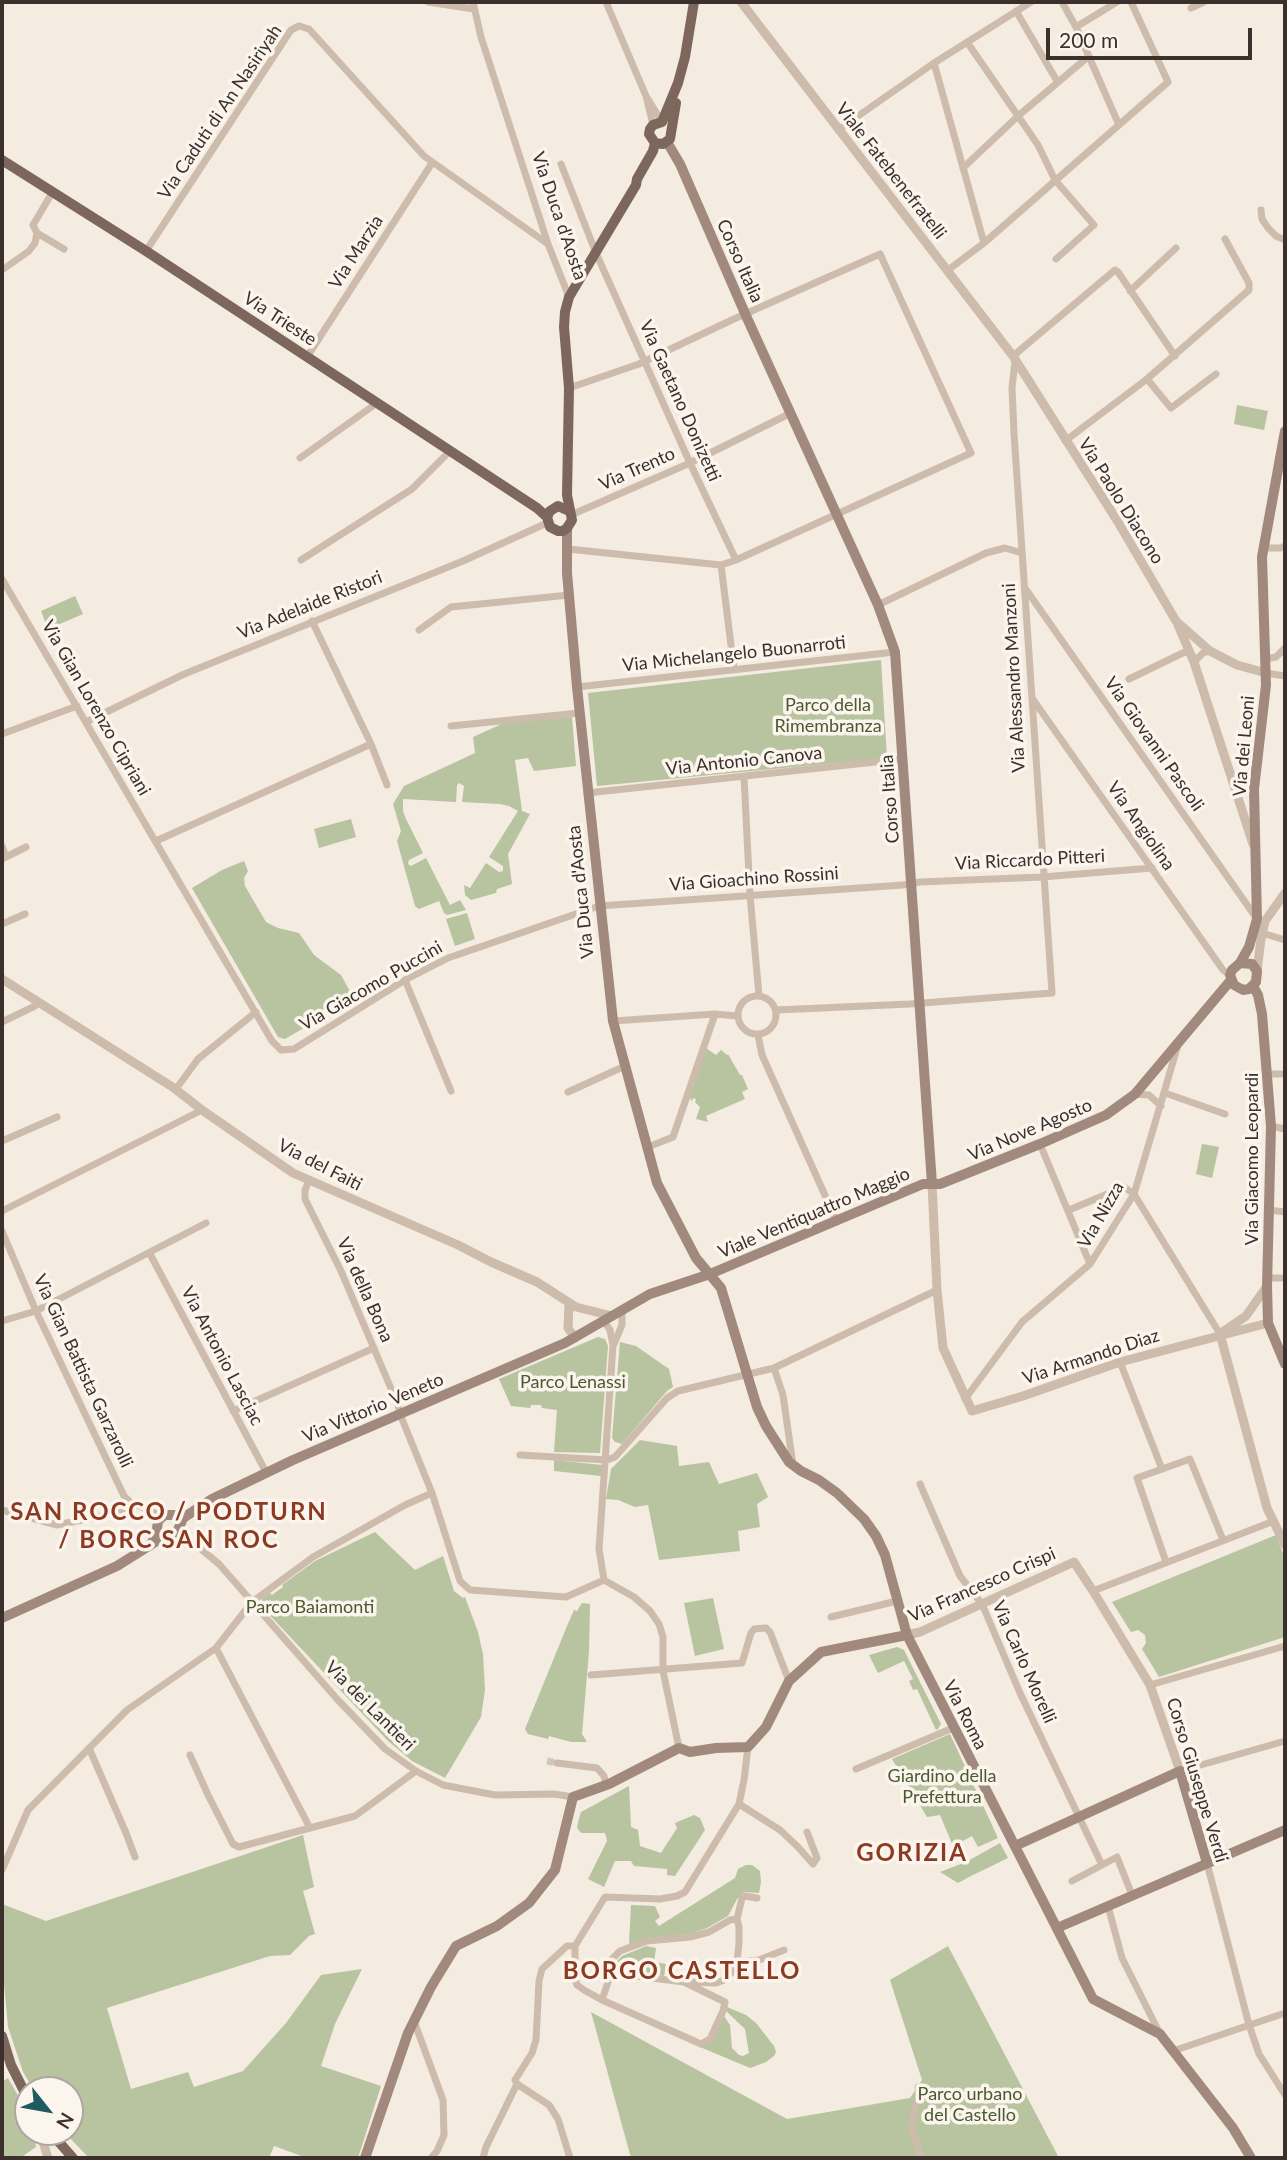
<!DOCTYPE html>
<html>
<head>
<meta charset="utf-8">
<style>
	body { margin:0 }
	#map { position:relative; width:1287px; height:2160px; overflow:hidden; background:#f4ebe1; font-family:Lato,sans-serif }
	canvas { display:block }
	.frame { position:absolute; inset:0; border:4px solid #3b302b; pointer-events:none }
	.north { position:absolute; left:14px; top:2076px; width:70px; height:70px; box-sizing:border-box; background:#fbf5ee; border:2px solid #aea6a0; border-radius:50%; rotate:121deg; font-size:19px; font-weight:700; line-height:28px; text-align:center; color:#3b302b }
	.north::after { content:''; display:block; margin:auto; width:24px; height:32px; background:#1f5a5e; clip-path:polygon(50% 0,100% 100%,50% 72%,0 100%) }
	.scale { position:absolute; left:1046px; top:28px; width:206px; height:32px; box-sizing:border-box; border:4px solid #3b302b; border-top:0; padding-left:9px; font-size:21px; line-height:24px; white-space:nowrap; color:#3b302b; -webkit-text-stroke:5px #fbf5ee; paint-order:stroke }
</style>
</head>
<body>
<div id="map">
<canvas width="1287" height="2160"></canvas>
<div class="frame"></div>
<div class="north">N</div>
<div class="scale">200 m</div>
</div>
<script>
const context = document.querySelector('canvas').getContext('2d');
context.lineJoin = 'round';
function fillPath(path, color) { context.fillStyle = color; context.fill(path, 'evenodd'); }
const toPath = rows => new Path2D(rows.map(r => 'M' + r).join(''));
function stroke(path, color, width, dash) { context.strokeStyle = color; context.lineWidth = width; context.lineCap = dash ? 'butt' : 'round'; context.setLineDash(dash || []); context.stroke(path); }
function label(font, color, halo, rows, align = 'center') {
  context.font = font + ' Lato,sans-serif'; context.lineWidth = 7; context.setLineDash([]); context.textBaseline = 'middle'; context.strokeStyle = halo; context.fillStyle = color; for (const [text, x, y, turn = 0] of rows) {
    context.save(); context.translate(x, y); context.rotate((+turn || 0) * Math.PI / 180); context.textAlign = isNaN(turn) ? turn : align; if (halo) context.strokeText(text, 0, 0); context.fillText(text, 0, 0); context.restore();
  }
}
fillPath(toPath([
	[1237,405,1268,411,1264,430,1234,424],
	[75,596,83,614,48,629,41,611],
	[881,660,887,758,597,786,588,693],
	[572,717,576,766,534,771,528,758,515,760,522,811,530,814,508,854,512,884,497,889,496,893,471,900,465,895,464,885,470,888,486,863,499,872,503,871,503,866,489,857,518,811,509,806,500,804,462,802,464,786,459,783,457,785,456,802,403,799,403,811,406,819,423,853,409,860,408,864,411,866,426,858,450,905,460,900,466,910,447,915,444,913,439,901,419,909,415,906,397,841,401,831,393,804,404,786,475,753,473,737,504,723],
	[351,819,356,837,319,848,314,829],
	[244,861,248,871,244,878,245,886,266,922,278,928,299,933,314,955,341,975,354,999,285,1039,278,1037,192,888,222,870],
	[467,913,475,939,455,946,446,919],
	[706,1048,716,1055,721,1050,727,1055,728,1054,740,1075,742,1075,748,1089,742,1092,745,1099,706,1116,708,1122,696,1119,700,1107,695,1102,696,1099,693,1098,692,1101,689,1097],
	[1202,1144,1219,1147,1212,1178,1196,1174],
	[598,1337,605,1339,608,1346,600,1453,554,1452,557,1410,542,1408,541,1405,531,1405,530,1408,511,1406,499,1379],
	[620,1342,636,1346,669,1369,673,1387,667,1391,622,1444,615,1442,612,1438],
	[640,1440,677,1446,679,1466,709,1462,719,1484,757,1473,768,1497,757,1504,760,1527,738,1531,740,1551,659,1560,648,1505,635,1507,618,1500,606,1499,611,1469],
	[554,1460,602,1465,601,1476,554,1471],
	[375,1532,415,1570,443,1556,454,1591,463,1598,465,1597,478,1632,483,1654,485,1690,481,1717,445,1778,412,1761,388,1741,263,1608,262,1598,270,1593,272,1595,283,1587,282,1585,315,1561],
	[1276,1535,1285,1559,1285,1637,1159,1677,1142,1649,1146,1643,1145,1635,1138,1630,1131,1632,1112,1602],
	[713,1598,724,1649,695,1656,684,1603],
	[582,1603,590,1604,589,1651,582,1734,587,1742,571,1742,549,1736,548,1739,528,1734,525,1729,567,1626,574,1610,577,1611],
	[897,1647,904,1650,941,1724,938,1729,936,1730,917,1689,913,1690,909,1681,913,1679,904,1661,878,1673,869,1655],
	[950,1734,998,1838,978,1847,972,1836,953,1846,940,1815,927,1817,892,1759],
	[629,1786,631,1827,638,1830,640,1846,661,1853,677,1828,675,1823,694,1815,700,1818,705,1830,675,1876,667,1875,667,1869,634,1866,631,1861,615,1861,604,1887,588,1879,607,1841,605,1833,581,1833,577,1828,578,1822,581,1812],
	[303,1835,314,1887,303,1891,315,1934,309,1936,290,1955,270,1956,107,2008,131,2089,188,2072,194,2087,243,2071,286,2023,321,1975,362,1969,335,2024,321,2066,381,2086,358,2158,307,2158,274,2146,269,2158,89,2158,64,2132,70,2132,70,2090,34,2090,23,2072,8,2027,2,1962,2,1904,46,1921],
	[1000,1843,1008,1858,969,1877,958,1883,940,1872,966,1862],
	[746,1865,752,1865,760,1871,761,1882,759,1893,744,1892,737,1899,728,1916,707,1928,689,1934,647,1938,629,1944,631,1905,655,1906,660,1917,655,1921,659,1926,735,1878,738,1869],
	[646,1946,656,1948,654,1962,666,1964,664,1976,616,1968,617,1961,622,1956],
	[948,1946,1059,2158,631,2158,591,2012,787,2119,910,2098,922,2080,890,1980],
	[727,2007,746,2015,756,2023,774,2046,776,2052,774,2056,766,2062,750,2068,700,2047,712,2042,724,2016,730,2025,732,2048,739,2055,743,2056,749,2053,745,2029,726,2011],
	[8,2078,28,2113,28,2132,33,2132,36,2147,20,2158,2,2158,2,2082]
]), '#b8c4a0');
stroke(toPath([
	[547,1761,557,1763]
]), '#cfc6bd', 7, [7, 3.5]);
stroke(toPath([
	[428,2,474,9],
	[473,2,481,37,548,244,569,297],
	[606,2,646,96,662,122],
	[1062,2,1076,27,1119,125],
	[1191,8,1204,2],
	[1016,11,1057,81],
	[1076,27,1117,2],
	[967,42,1038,145,1055,180,1094,225,1056,259],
	[934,63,984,243],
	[646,96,653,125],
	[838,130,934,63,1031,2],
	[561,164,596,253,690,463,736,560],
	[963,168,1018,116,1089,56],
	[1261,210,1262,219,1268,228,1276,236,1285,240],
	[37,233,64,249],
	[146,251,291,30,299,26,309,29,424,156,548,244],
	[2,270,29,251,35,243,37,233,33,225,52,193],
	[948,270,984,243,1168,82,1131,2],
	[1130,291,1176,248],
	[1013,356,1115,270,1118,272,1175,356],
	[307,357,432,163],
	[1147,379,1171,408,1216,374],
	[1065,441,1147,379,1249,290,1249,283,1225,239],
	[300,458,377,403],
	[571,515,690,463,791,413],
	[1264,548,1280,548,1285,546],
	[568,549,721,565,736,560,971,453,880,254,736,318,639,364,569,388],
	[301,560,412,489,450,451],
	[721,565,734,669],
	[2,579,272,1041,281,1050,294,1049,405,980,448,958,599,906,903,885,920,882,1042,877,1152,868],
	[1025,588,1257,919],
	[878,605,986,553,1005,548,1022,553],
	[312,621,371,744,387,785],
	[419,630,451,607,569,595],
	[1265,659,1276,657,1285,648],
	[1194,662,1203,653,1210,651],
	[1266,673,1285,676],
	[1129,679,1189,650],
	[577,687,895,652],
	[1032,698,1223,970,1230,975],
	[86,722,182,675,463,561,547,523],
	[451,726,579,713],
	[2,734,77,706],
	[744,777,750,895,759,996],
	[587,793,903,759],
	[156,841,371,744],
	[2,846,6,857,2,859],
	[6,857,26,847],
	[2,924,25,914],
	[1262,933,1285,940],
	[405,980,451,1091],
	'738 1015a19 19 0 1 1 38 0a19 19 0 1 1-38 0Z',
	[776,1010,910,1004,1052,993,1014,433,1012,388,1015,361],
	[613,1021,715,1014,737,1016],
	[2,1022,35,1006,38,1002],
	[758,1035,762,1055,837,1222],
	[1268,1074,1285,1074],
	[176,1089,198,1059,256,1012],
	[568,1092,625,1066],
	[1165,1093,1225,1114],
	[1135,1094,1149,1095,1161,1106],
	[1271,1126,1285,1129],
	[2,1141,57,1117],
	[1040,1144,1090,1264],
	[648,1147,673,1137,715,1014],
	[309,1180,305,1190,305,1199,341,1271,398,1405,400,1414,432,1493,460,1581,470,1590,566,1597,604,1580],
	[1069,1210,1124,1187,1134,1194,1220,1334],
	[1269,1210,1285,1212],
	[2,1211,202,1110],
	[2,1231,36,1311,124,1496,133,1505,140,1506,155,1513,165,1515],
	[150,1254,267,1474],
	[1267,1278,1285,1278],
	[2,1321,36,1311,206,1223],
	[604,1321,610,1330,613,1345,599,1549,604,1580],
	[614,1344,622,1325,622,1310],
	[1120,1362,1162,1469],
	[774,1368,783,1395,793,1465],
	[965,1399,1022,1322,1090,1264,1134,1194,1178,1045],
	[233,1411,374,1348],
	[520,1455,607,1460,615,1457,667,1398,678,1391,774,1368,937,1290],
	[920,1484,960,1576,982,1604,1020,1693,1102,1865],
	[2,1510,57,1525,121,1512,133,1505],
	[179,1531,219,1564,337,1699,385,1749,416,1771,443,1785,495,1795,554,1794,573,1797],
	[1166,1562,1137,1478,1190,1459,1223,1540],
	[604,1580,634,1597,650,1611,659,1624,663,1637,663,1671,679,1748],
	[1093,1591,1274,1521],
	[831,1617,897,1601],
	[216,1648,310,1828,355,1816,416,1771],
	[591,1675,742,1663,751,1633,754,1629,766,1628,770,1632,789,1681],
	[1150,1685,1285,1646],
	[89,1748,126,1833,135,1857],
	[190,1755,208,1795,233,1844,239,1847,310,1828],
	[557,1763,597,1768,604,1776,606,1785],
	[856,1769,953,1728],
	[1180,1771,1285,1741],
	[739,1804,780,1830,798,1847,813,1864],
	[807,1832,817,1858,813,1864],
	[1207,1863,1249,2025,1259,2054,1285,2095],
	[2,1870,28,1810,127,1710,216,1648,252,1602,313,1557,405,1505,432,1493],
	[1072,1881,1117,1857,1132,1895],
	[1108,1906,1122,1958,1160,2034],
	[737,1919,742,1898,745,1896,757,1898],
	[737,1962,759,1960,784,1950],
	[575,1967,575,1946,605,1897,660,1899,677,1896,685,1892,739,1804,744,1780,748,1747],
	[574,1977,577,1985,584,1990,602,2000,701,2044,710,2039,723,2011,725,2002,684,1982,611,1973],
	[602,2000,611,1973,612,1959,620,1951,647,1941,690,1937,709,1932,730,1920,737,1919,739,1927,739,1943,737,1962,733,1971,724,1980,716,1983,688,1982],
	[414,2021,443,2100,444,2135,437,2151,431,2158],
	[1173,2051,1285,2013],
	[517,2084,549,2105,558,2119,570,2158],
	[918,2087,919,2097,914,2111,912,2128,921,2158],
	[483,2158,486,2147,517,2084,515,2080,532,2053,536,2040,539,1981,542,1969,567,1946,575,1946]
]), '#cdbbac', 7);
stroke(toPath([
	[741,2,1013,356,1118,522,1176,621,1210,651,1237,665,1266,673],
	[1178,625,1194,662,1253,844],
	[1257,971,1261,939,1265,921,1285,893],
	[2,979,174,1088,202,1110,293,1173,458,1245,491,1262,537,1282,576,1307,612,1316],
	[932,1184,937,1290,943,1348,972,1411,1023,1396,1120,1362,1268,1323],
	[569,1304,568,1328,575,1338],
	[1224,1331,1246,1316,1267,1286],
	[1220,1334,1267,1508,1285,1545],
	[907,1635,920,1632,1074,1562,1093,1591,1150,1685,1180,1771],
	[40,2132,48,2158]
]), '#cdbbac', 9);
stroke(toPath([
	[667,142,680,164,747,318,878,605,895,652,932,1184],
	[567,528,567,573,577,687,613,1021,657,1183,696,1258,721,1288,757,1407,766,1426,789,1462,801,1471,819,1480,837,1493,864,1519,876,1536,885,1555,907,1635,1093,1999,1160,2034,1233,2128,1251,2158],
	[1240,963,1252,964,1257,971,1256,982,1249,989,1243,990,1234,985,1230,975,1232,970,1240,963,1249,947,1257,919,1254,789,1266,685,1262,557,1285,431],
	[1253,986,1258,995,1262,1014,1271,1126,1267,1286,1268,1323,1285,1364],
	[151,1544,156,1536,158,1521,162,1517,165,1515,186,1515],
	[2,1618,117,1566,160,1539,176,1535,183,1518,212,1499,293,1460,565,1343,650,1294,710,1274,923,1184,940,1184,1040,1144,1106,1115,1135,1094,1231,980],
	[1015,1846,1180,1771,1207,1863],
	[1057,1928,1285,1830],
	[365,2158,408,2033,431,1987,456,1946,497,1926,529,1903,555,1870,573,1797,609,1784,679,1748,690,1752,716,1748,748,1747,766,1727,789,1681,821,1652,907,1635]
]), '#a18a7d', 10);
stroke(toPath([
	[655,143,663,144,670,139,676,103],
	[2,160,146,251,537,508,547,517],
	[569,511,558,506,550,511,547,517,550,527,558,531,563,531,567,528,572,520,567,495,569,388,564,327,565,312,569,297,636,185,637,179,653,151,655,143,649,134,650,129,653,125,662,122,678,83,685,57,694,2],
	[2,2036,11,2065,28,2099],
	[50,2132,73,2158]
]), '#7d675c', 10);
label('18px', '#3b302b', '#fbf5ee', [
	["Via Caduti di An Nasiriyah",220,112,-56],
	["Viale Fatebenefratelli",891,171,52],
	["Via Duca d'Aosta",559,216,71],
	["Via Marzia",356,252,-57],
	["Corso Italia",740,261,66],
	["Via Trieste",280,319,33],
	["Via Gaetano Donizetti",680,401,66],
	["Via Trento",637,469,-24],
	["Via Paolo Diacono",1121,501,58],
	["Via Adelaide Ristori",310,605,-22],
	["Via Michelangelo Buonarroti",734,654,-6],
	["Via Alessandro Manzoni",1014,678,-93],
	["Via Gian Lorenzo Cipriani",96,708,60],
	["Via Giovanni Pascoli",1154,744,55],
	["Via dei Leoni",1244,746,-85],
	["Via Antonio Canova",744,761,-6],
	["Corso Italia",890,799,-94],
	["Via Angiolina",1141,826,55],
	["Via Riccardo Pitteri",1030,860,-3],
	["Via Gioachino Rossini",754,879,-4],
	["Via Duca d'Aosta",581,892,-96],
	["Via Giacomo Puccini",371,986,-30],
	["Via Nove Agosto",1030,1130,-23],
	["Via Giacomo Leopardi",1252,1159,-90],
	["Via del Faiti",320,1165,27],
	["Viale Ventiquattro Maggio",814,1213,-23],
	["Via Nizza",1101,1215,-60],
	["Via della Bona",365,1290,66],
	["Via Antonio Lasciac",222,1356,62],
	["Via Armando Diaz",1091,1357,-18],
	["Via Gian Battista Garzarolli",83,1371,65],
	["Via Vittorio Veneto",373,1408,-23],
	["Via Francesco Crispi",982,1585,-24],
	["Via Carlo Morelli",1024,1662,66],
	["Via dei Lantieri",370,1706,45],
	["Via Roma",965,1715,63],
	["Corso Giuseppe Verdi",1197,1780,73]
]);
label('18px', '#4a5a2e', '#fbf5ee', [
	["Parco della",828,705],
	["Rimembranza",828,726],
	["Parco Lenassi",573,1382],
	["Parco Baiamonti",310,1607],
	["Giardino della",942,1776],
	["Prefettura",942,1797],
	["Parco urbano",970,2094],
	["del Castello",970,2115]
]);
context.letterSpacing = '2px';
label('bold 24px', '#8c3b22', '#fbf5ee', [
	["SAN ROCCO / PODTURN",169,1512],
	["/ BORC SAN ROC",169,1540],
	["GORIZIA",912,1853],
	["BORGO CASTELLO",682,1971]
]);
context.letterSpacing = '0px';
</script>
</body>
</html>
